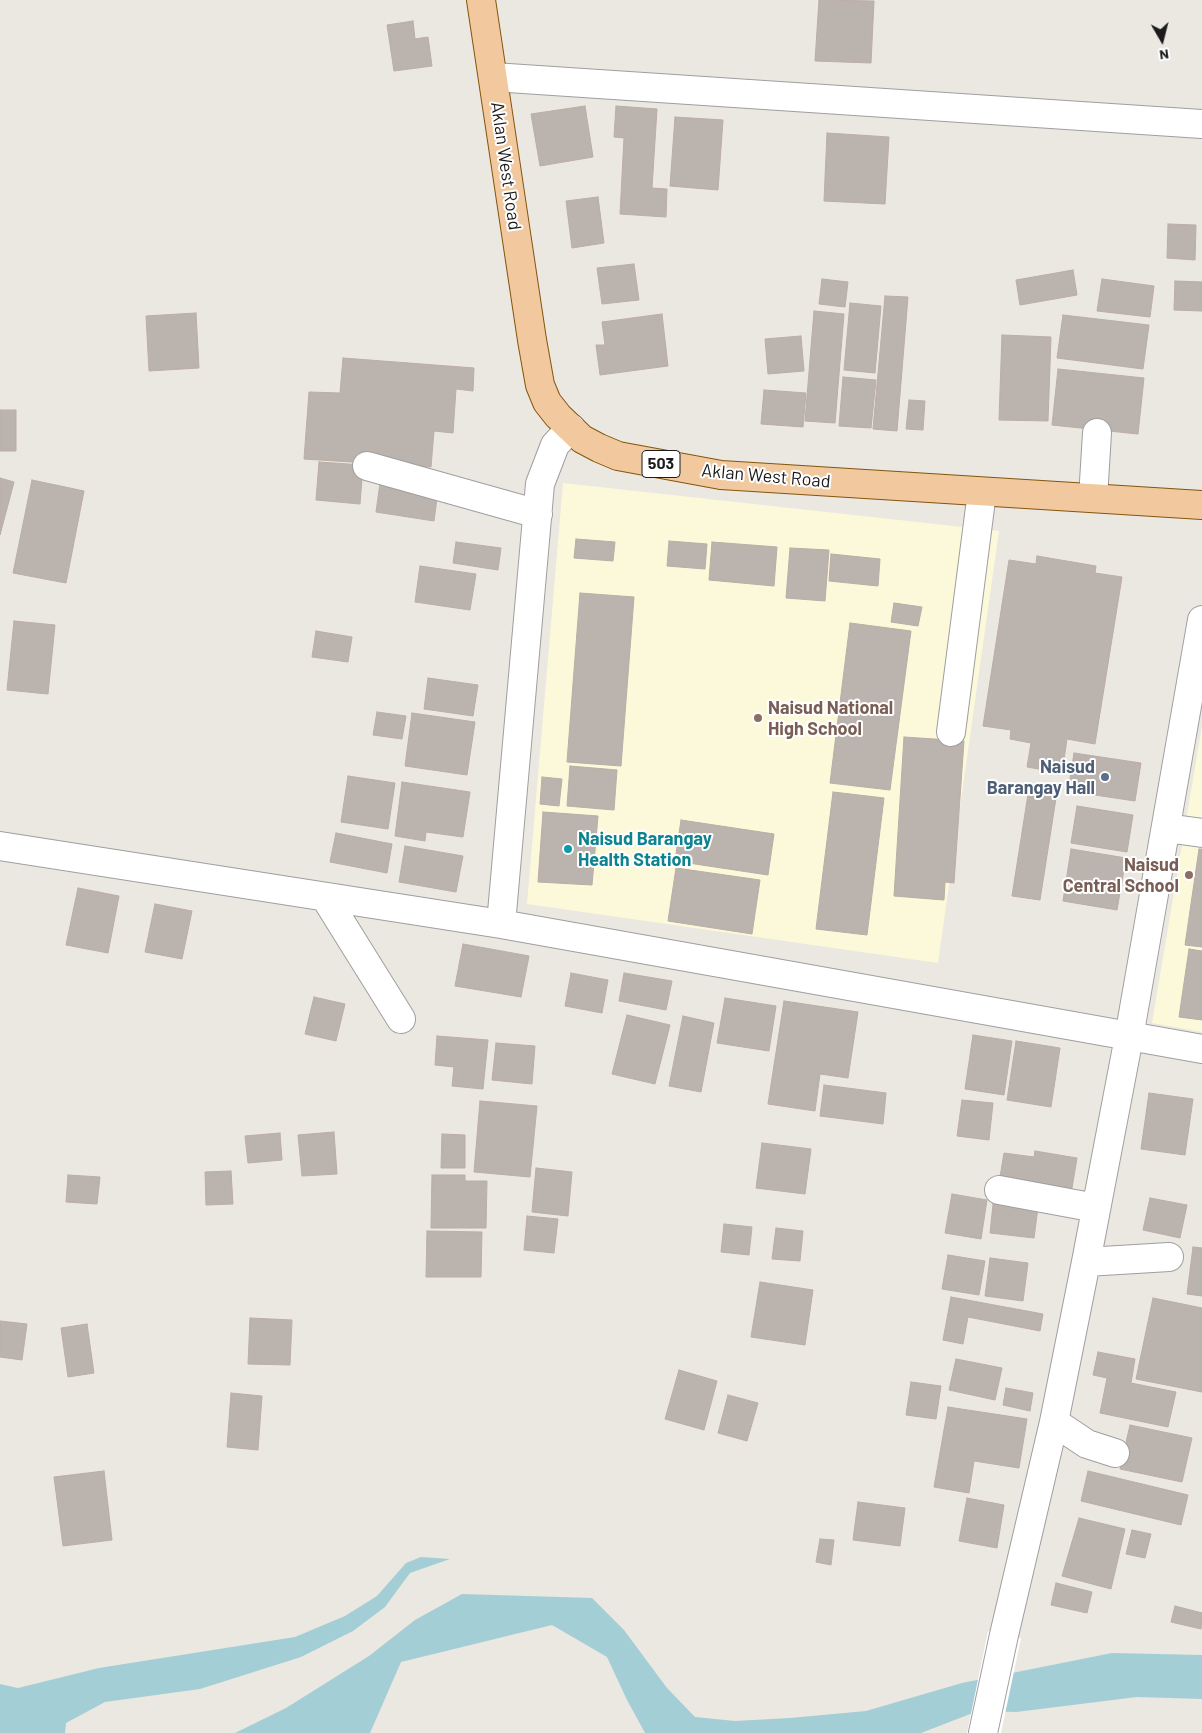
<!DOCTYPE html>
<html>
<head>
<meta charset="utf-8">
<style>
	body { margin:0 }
	#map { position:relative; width:1202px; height:1733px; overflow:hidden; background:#ebe7e1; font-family:Barlow,sans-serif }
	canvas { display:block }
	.north { position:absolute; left:1137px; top:15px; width:50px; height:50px; -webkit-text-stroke:4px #fff; paint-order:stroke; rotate:172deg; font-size:14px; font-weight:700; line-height:20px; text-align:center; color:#1b1b1b }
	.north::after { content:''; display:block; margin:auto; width:18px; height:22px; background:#1b1b1b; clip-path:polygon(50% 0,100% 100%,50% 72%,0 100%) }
</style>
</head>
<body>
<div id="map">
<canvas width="1202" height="1733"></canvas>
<div class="north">N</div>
</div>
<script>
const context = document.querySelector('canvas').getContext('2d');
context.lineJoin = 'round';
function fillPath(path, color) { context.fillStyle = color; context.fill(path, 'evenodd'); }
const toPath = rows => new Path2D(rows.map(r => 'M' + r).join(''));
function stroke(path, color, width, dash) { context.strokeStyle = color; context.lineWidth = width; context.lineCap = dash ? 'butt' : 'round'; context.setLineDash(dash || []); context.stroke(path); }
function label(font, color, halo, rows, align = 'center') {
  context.font = font + ' Barlow,sans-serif'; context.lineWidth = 4; context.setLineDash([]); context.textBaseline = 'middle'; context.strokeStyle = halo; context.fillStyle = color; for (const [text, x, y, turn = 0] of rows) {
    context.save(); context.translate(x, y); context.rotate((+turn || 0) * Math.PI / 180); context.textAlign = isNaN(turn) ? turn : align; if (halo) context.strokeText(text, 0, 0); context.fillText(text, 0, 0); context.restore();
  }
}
fillPath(toPath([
	[563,483,999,531,938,963,527,904],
	[1202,726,1202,1032,1152,1023]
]), '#fbf9da');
fillPath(toPath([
	[421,1557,450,1559,410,1573,385,1607,353,1631,301,1657,200,1689,105,1702,66,1723,65,1733,0,1733,0,1684,18,1688,99,1668,295,1637,345,1616,377,1596,406,1563],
	[462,1594,592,1598,624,1630,667,1688,695,1717,735,1721,790,1718,866,1711,962,1683,1112,1653,1202,1655,1202,1699,1137,1697,1016,1712,978,1711,921,1733,645,1733,627,1700,607,1657,552,1625,401,1662,370,1733,235,1733,286,1708,369,1656,415,1620]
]), '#a4ced6');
fillPath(toPath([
	[988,1631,1021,1638,1001,1733,967,1733]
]), '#fff');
const building = toPath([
	[819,0,874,1,871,63,815,61,819,0],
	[413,21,415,39,428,37,432,66,394,71,387,25,413,21],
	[585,106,593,157,540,166,531,114,585,106],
	[616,106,657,109,652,188,667,189,666,217,620,214,624,138,614,137,616,106],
	[675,117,723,120,718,190,670,186,675,117],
	[827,133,889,137,885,204,824,201,827,133],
	[598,197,604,243,572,248,566,201,598,197],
	[1168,224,1196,225,1195,260,1167,258,1168,224],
	[634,264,639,300,602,304,597,268,634,264],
	[1073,270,1077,295,1020,305,1016,280,1073,270],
	[822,279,848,282,845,307,819,304,822,279],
	[1102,279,1154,286,1150,317,1097,311,1102,279],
	[1175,281,1202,282,1202,311,1174,310,1175,281],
	[885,296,908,297,897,431,873,429,885,296],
	[850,303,881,306,875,373,844,370,850,303],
	[814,311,844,314,835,423,805,421,814,311],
	[196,313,199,368,149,371,146,316,196,313],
	[662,314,668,366,600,375,596,345,605,345,602,322,662,314],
	[1063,315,1149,325,1143,369,1057,358,1063,315],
	[1002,335,1051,337,1048,421,999,420,1002,335],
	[801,336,804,371,768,374,765,339,801,336],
	[343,358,474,368,473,391,456,389,453,433,434,431,431,467,304,459,309,392,340,393,343,358],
	[1058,369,1144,378,1138,434,1052,425,1058,369],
	[843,377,876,380,871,428,839,426,843,377],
	[764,390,806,393,803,427,761,424,764,390],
	[909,400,925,401,923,430,906,429,909,400],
	[0,410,16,410,16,451,0,451,0,410],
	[319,462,363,465,360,504,316,500,319,462],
	[0,478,14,482,0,535,0,478],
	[32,480,84,491,66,583,13,573,32,480],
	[380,483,438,491,434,521,376,512,380,483],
	[576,539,615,542,613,561,574,558,576,539],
	[669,541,707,544,705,569,667,566,669,541],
	[456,542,501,548,498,570,453,563,456,542],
	[712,542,777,547,774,586,709,580,712,542],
	[790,548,829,550,825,601,786,598,790,548],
	[831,554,880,559,878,586,829,581,831,554],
	[1037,556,1096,566,1095,573,1122,577,1095,744,1067,739,1062,773,1027,767,1031,743,1010,739,1011,730,983,726,1009,560,1036,564,1037,556],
	[420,566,476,574,470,610,415,602,420,566],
	[580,593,634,597,621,766,567,762,580,593],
	[894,603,922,607,918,626,891,622,894,603],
	[14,621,55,625,48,694,7,690,14,621],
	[850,623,911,631,890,790,830,783,850,623],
	[316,631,352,637,348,662,312,657,316,631],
	[428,678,478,685,473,716,424,709,428,678],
	[377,712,406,716,402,739,373,735,377,712],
	[412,713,475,722,467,775,405,766,412,713],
	[904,737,964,741,954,883,945,882,944,900,894,896,904,737],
	[1074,753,1141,763,1135,801,1068,791,1074,753],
	[570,766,617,770,614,810,567,806,570,766],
	[348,776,395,783,388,829,341,822,348,776],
	[542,777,562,779,559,806,540,804,542,777],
	[402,782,470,792,463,837,426,832,425,841,395,836,402,782],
	[1029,788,1057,792,1040,900,1012,896,1029,788],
	[833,792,884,798,867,935,816,929,833,792],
	[1077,806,1133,815,1127,852,1071,843,1077,806],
	[543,812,598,816,592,885,538,882,543,812],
	[681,820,774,834,768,875,675,861,681,820],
	[336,833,392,844,387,873,330,862,336,833],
	[405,846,463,856,456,892,399,882,405,846],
	[1071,849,1126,858,1117,910,1063,901,1071,849],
	[1199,849,1202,849,1202,947,1185,945,1199,849],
	[676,868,760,880,752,934,668,921,676,868],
	[78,888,119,896,108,953,66,945,78,888],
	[155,904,192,911,182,959,145,952,155,904],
	[463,944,529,956,521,997,455,986,463,944],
	[1189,949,1202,951,1202,1020,1179,1017,1189,949],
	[571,973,608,980,602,1013,565,1006,571,973],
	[624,973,672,981,666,1010,619,1001,624,973],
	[314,997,345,1004,336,1041,305,1034,314,997],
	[725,998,776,1006,769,1051,717,1043,725,998],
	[784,1001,858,1012,848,1078,820,1074,815,1111,768,1104,784,1001],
	[627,1015,670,1025,655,1084,612,1074,627,1015],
	[683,1016,714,1023,701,1092,669,1086,683,1016],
	[973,1035,1012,1041,1004,1095,965,1089,973,1035],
	[437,1036,488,1040,483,1089,452,1086,454,1067,435,1065,437,1036],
	[1016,1041,1060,1048,1051,1107,1007,1100,1016,1041],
	[496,1043,535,1046,532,1084,492,1080,496,1043],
	[824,1085,886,1093,883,1124,820,1116,824,1085],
	[1149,1093,1193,1099,1185,1155,1141,1149,1149,1093],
	[962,1100,993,1103,989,1140,957,1136,962,1100],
	[480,1101,537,1106,530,1177,474,1172,480,1101],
	[334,1132,337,1174,302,1176,298,1135,334,1132],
	[280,1133,282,1160,248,1163,245,1136,280,1133],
	[442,1134,465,1135,465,1168,441,1168,442,1134],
	[762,1143,811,1149,805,1194,756,1188,762,1143],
	[1035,1151,1077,1158,1071,1194,999,1183,1004,1153,1034,1157,1035,1151],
	[536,1168,572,1172,568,1216,532,1212,536,1168],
	[231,1171,233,1204,206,1205,205,1172,231,1171],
	[68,1175,100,1177,97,1204,66,1202,68,1175],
	[432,1175,465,1175,465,1181,487,1181,486,1228,431,1228,432,1175],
	[952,1194,987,1200,981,1239,945,1233,952,1194],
	[994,1195,1039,1200,1034,1238,990,1233,994,1195],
	[1150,1198,1187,1205,1180,1238,1143,1230,1150,1198],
	[527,1216,558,1219,554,1253,524,1250,527,1216],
	[724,1224,752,1227,749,1255,721,1252,724,1224],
	[776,1228,803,1231,800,1261,772,1259,776,1228],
	[427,1231,482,1232,481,1277,426,1277,427,1231],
	[1193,1247,1202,1248,1202,1296,1187,1294,1193,1247],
	[948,1255,985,1261,979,1295,942,1289,948,1255],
	[990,1258,1028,1263,1023,1301,985,1296,990,1258],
	[760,1282,813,1290,805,1345,751,1337,760,1282],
	[951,1297,1043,1314,1040,1331,968,1317,963,1344,943,1340,951,1297],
	[1153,1298,1202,1308,1202,1392,1136,1379,1153,1298],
	[250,1318,292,1320,290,1365,248,1364,250,1318],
	[0,1321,27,1324,22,1360,0,1357,0,1321],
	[87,1324,94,1373,68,1377,61,1328,87,1324],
	[1098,1352,1135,1359,1131,1383,1176,1392,1168,1427,1100,1413,1107,1378,1093,1375,1098,1352],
	[956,1359,1002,1368,995,1400,949,1390,956,1359],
	[679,1370,717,1381,704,1430,665,1419,679,1370],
	[911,1382,941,1386,936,1419,906,1415,911,1382],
	[1006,1388,1033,1393,1030,1411,1003,1405,1006,1388],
	[231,1393,262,1396,258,1450,227,1447,231,1393],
	[728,1395,758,1403,747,1441,718,1433,728,1395],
	[948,1407,1027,1419,1019,1468,974,1461,969,1493,934,1487,948,1407],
	[1130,1425,1192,1438,1182,1482,1120,1469,1130,1425],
	[104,1471,112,1540,63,1546,54,1477,104,1471],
	[1088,1471,1188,1495,1181,1525,1081,1501,1088,1471],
	[967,1498,1004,1505,997,1548,959,1541,967,1498],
	[858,1502,905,1508,900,1546,853,1540,858,1502],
	[1079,1518,1125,1529,1111,1589,1062,1576,1079,1518],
	[1132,1530,1151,1534,1145,1558,1126,1554,1132,1530],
	[820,1539,834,1540,831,1565,816,1562,820,1539],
	[1056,1583,1092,1592,1087,1613,1051,1605,1056,1583],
	[1175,1606,1202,1613,1201,1629,1171,1622,1175,1606]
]);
fillPath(building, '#bbb3ae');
stroke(building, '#bbada5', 1);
const minor = toPath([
	[493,77,1202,124],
	[367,466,538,514],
	[1093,498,1097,433],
	[951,732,982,492],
	[1166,828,1202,833],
	[0,846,501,924,540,484,555,445,571,428],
	[325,897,401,1019],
	[501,924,1202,1049],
	[999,1190,1096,1208],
	[1086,1262,1169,1257],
	[1054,1422,1087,1444,1115,1453],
	[983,1733,1004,1635,1054,1422,1086,1262,1129,1037,1202,620]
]);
const major = toPath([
	[481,0,532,340,540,385,547,402,558,416,582,439,599,448,618,456,721,475,1202,505]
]);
stroke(minor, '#9f9f9f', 30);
stroke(major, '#84550d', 30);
stroke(minor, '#fff', 28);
stroke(major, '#f2c99f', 28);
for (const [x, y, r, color] of [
	[758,718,5,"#8d6e63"],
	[1105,777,5,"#5c6f8a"],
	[568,849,5,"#0f9aa8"],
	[1189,875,5,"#8d6e63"]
]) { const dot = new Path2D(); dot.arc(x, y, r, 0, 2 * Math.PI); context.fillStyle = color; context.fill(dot); stroke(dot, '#fff', 2); }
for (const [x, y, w] of [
	[661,464,38]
]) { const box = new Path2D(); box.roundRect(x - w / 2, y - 13.5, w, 27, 4); context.fillStyle = '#fff'; context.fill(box); stroke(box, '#1b1b1b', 1); }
label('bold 16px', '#1b1b1b', null, [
	["503",661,464]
]);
label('18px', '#1b1b1b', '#fff', [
	["Aklan West Road",506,166,82],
	["Aklan West Road",766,476,5]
]);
label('bold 18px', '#785e54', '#fff', [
	["Naisud National",768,708],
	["High School",768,729],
	["Naisud",1179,865,"right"],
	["Central School",1179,886,"right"]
], 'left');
label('bold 18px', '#4e5e75', '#fff', [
	["Naisud",1095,767],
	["Barangay Hall",1095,788]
], 'right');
label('bold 18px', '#0d838f', '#fff', [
	["Naisud Barangay",578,839],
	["Health Station",578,860]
], 'left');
</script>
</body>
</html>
